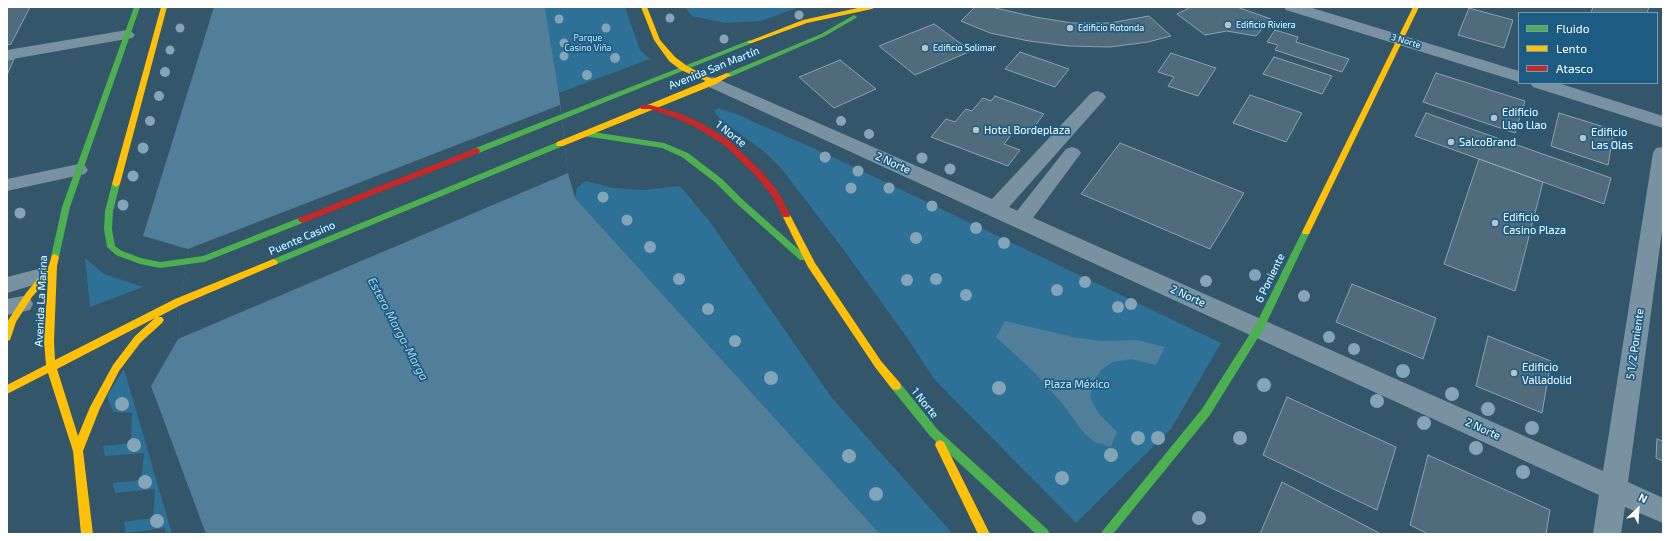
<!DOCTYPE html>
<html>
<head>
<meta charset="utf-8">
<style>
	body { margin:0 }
	#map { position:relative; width:1670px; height:541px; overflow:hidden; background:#33566b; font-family:"Exo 2",sans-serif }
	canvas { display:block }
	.frame { position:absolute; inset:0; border:8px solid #fff; pointer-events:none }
	.legend { position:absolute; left:1518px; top:12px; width:140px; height:72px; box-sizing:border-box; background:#1c5c82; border:1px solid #779db4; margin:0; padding:5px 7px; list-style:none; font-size:12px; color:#fff }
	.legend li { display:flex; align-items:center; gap:8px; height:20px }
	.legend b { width:20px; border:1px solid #779db4 }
	.north { position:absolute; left:1618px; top:489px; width:40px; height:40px; -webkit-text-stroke:3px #1c5c82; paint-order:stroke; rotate:25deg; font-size:11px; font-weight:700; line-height:16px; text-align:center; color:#fff }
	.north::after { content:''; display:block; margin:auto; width:14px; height:18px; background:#fff; clip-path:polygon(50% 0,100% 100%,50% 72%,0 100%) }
</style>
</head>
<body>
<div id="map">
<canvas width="1670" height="541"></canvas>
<div class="frame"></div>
<ul class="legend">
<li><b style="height:5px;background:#4caf50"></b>Fluido</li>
<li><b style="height:5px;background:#ffc107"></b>Lento</li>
<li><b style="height:5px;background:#c62828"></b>Atasco</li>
</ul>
<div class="north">N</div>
</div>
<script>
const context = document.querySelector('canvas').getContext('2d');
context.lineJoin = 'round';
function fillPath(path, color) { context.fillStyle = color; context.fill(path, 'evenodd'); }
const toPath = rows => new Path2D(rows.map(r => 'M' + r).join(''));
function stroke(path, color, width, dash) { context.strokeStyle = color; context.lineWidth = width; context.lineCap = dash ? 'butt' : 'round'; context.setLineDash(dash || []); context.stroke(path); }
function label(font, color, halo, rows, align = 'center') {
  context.font = font + ' "Exo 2",sans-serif'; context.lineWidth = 3.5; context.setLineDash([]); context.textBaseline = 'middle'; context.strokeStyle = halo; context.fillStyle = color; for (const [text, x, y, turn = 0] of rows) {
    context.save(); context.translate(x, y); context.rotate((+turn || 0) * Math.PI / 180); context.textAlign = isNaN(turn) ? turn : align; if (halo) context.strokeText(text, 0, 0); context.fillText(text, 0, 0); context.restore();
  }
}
fillPath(toPath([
	[545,7,625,7,640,50,650,59,559,93],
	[685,7,799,7,761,21,725,23,692,16],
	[718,108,736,114,835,158,1221,343,1171,429,1076,523,934,379,908,339,843,249,781,168,766,153,720,119,714,111],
	[586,181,613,188,643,190,680,186,710,222,832,398,953,534,880,534,575,198,577,188],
	[85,258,104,274,143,287,90,307],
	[124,369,172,534,166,534,165,528,126,533,124,522,153,518,155,489,115,493,113,483,141,480,144,453,105,456,103,446,131,443,132,413,113,412,107,396]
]), '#2d7197');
fillPath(toPath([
	[214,7,545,7,559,93,568,173,575,198,880,534,206,534,151,386,178,339,180,308,188,249,143,236],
	[1005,321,1073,337,1101,341,1137,340,1165,347,1156,365,1131,359,1113,362,1101,370,1093,382,1090,397,1099,414,1117,432,1111,447,1094,442,1084,433,1061,402,1034,372,996,337]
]), '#517e98');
fillPath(toPath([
	[560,105,568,173,178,339,180,308,188,249]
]), '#33566b');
const building = toPath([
	[7,7,30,7,11,44,7,45,7,7],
	[975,7,991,7,1035,17,1072,23,1110,23,1149,16,1171,36,1148,42,1110,47,1068,46,1029,41,990,33,961,21,975,7],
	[1191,7,1237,7,1271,19,1256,36,1227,31,1205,35,1177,14,1191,7],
	[1593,7,1649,7,1647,13,1591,13,1593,7],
	[1469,8,1513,20,1504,48,1458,35,1469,8],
	[934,24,971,51,915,75,879,46,934,24],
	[1275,30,1298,37,1296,42,1349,59,1342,72,1275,50,1278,45,1267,42,1275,30],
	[1020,52,1069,69,1055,87,1005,69,1020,52],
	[1171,53,1216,68,1198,96,1168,86,1174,77,1158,72,1171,53],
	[1274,57,1332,76,1322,94,1263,74,1274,57],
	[14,59,7,75,7,60,14,59],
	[840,60,876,89,834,108,799,77,840,60],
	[1436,73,1525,101,1515,133,1423,102,1436,73],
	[1250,95,1302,113,1286,142,1233,123,1250,95],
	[995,96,1044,114,1030,132,1016,128,1004,144,1020,150,1008,166,931,137,946,119,955,122,966,109,972,111,983,98,991,101,995,96],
	[1426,113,1611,178,1604,204,1415,136,1426,113],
	[1559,113,1614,130,1608,165,1551,146,1559,113],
	[1120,143,1244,193,1210,249,1081,194,1120,143],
	[1479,159,1543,182,1515,291,1444,264,1479,159],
	[1352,284,1436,318,1423,359,1336,322,1352,284],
	[1488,336,1551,361,1542,413,1476,386,1488,336],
	[1287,397,1396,447,1377,510,1263,455,1287,397],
	[1657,439,1663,441,1663,461,1656,458,1657,439],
	[1428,455,1550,510,1546,534,1428,534,1410,525,1428,455],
	[1282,482,1381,534,1260,534,1282,482]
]);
fillPath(building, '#4f6b7c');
stroke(building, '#8da2af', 1);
fillPath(toPath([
	[127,30,132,32,135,35,132,38,7,60,7,50,127,30],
	[1072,147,1078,149,1081,153,1078,157,1027,226,1020,228,1013,226,1010,221,1013,216,1066,149,1072,147],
	[79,164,85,166,88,170,85,174,7,191,7,179,79,164],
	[46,267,53,269,56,274,53,279,7,293,7,277,46,267],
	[23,296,30,298,33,304,30,310,7,315,7,299,23,296]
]), '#7992a1');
fillPath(toPath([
	[1284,7,1309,7,1519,71,1519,82,1286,10,1284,7],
	[713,77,992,199,1091,93,1097,91,1103,93,1106,97,1103,101,1009,207,1603,471,1653,153,1656,148,1663,147,1663,224,1628,482,1663,498,1663,523,1625,507,1621,534,1593,534,1599,495,707,86,704,82,707,78,713,77],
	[1530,83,1558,83,1663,116,1663,128,1533,87,1530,83]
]), '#7992a1');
fillPath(toPath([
	[134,7,140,7,70,207,59,257,55,260,52,259,51,257,62,207,134,7],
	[854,15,857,17,856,18,825,36,730,77,724,77,723,75,821,34,854,15],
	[750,40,752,41,752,43,479,153,473,153,472,151,473,149,750,40],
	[587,131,664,143,688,153,722,179,742,199,806,256,807,258,806,260,800,260,736,203,716,183,682,157,662,148,584,136,583,134,587,131],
	[560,141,563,142,564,144,563,146,277,264,274,265,270,262,271,260,560,141],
	[116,181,120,184,113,211,112,229,115,246,122,251,141,258,160,262,203,256,299,218,302,217,306,220,305,222,204,262,160,268,140,264,116,255,107,247,104,229,105,211,112,184,116,181],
	[1306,229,1310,232,1264,328,1210,415,1113,534,1100,534,1202,409,1255,326,1302,232,1306,229],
	[896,382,900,383,938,430,1048,530,1050,534,1036,534,930,436,892,389,891,386,892,383,896,382]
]), '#4caf50');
fillPath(toPath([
	[161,7,167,7,120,184,116,187,112,184,161,7],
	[641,7,647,7,660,40,675,57,687,66,712,79,727,73,731,75,716,84,563,146,557,146,556,144,557,142,706,81,681,70,669,61,654,40,641,7],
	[862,7,875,7,872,9,807,23,752,43,748,43,747,42,803,20,862,7],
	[1413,7,1419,7,1310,232,1309,234,1303,234,1302,232,1413,7],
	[786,212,790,215,815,263,881,361,900,383,901,386,900,389,896,390,892,389,875,367,808,267,782,215,786,212],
	[55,254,59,257,57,266,54,341,55,360,175,299,271,260,274,259,278,262,277,264,181,305,158,317,162,317,164,320,162,323,141,342,119,371,100,408,83,451,93,534,81,534,73,451,48,373,7,394,7,385,46,365,44,341,48,279,32,297,16,322,10,340,7,341,7,322,26,293,49,265,52,255,55,254],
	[155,318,135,336,113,365,90,407,78,436,57,369,155,318],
	[940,440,944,442,990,534,978,534,935,445,936,442,940,440]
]), '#ffc107');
fillPath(toPath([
	[641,105,650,105,679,113,701,123,729,140,763,173,779,193,790,215,789,217,783,217,772,196,757,177,723,144,695,127,673,117,650,109,641,109,641,105],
	[476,148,479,149,480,151,479,153,305,222,302,223,298,220,299,218,476,148]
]), '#c62828');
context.fillStyle = '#84a5b8';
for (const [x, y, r] of [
	[799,15,4.5],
	[670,18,4.5],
	[559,19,4.5],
	[180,28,4.5],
	[606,28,4.5],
	[724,39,4.5],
	[564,43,4.5],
	[170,50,4.5],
	[564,56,4.5],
	[615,58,5],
	[165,72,5],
	[587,75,5],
	[159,96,5],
	[150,121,5],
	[841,121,5],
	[869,134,5],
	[143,148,5.5],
	[825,157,5.5],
	[922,158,5.5],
	[950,169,5.5],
	[858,171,5.5],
	[133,176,5.5],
	[851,188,5.5],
	[889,188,5.5],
	[603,197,5.5],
	[123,205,5.5],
	[932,206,5.5],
	[20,213,5.5],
	[627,220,5.5],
	[976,228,6],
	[916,238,6],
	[1004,243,6],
	[650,247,6],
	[1255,275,6],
	[679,279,6],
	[936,279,6],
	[907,280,6],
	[1206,281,6],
	[1085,282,6],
	[1057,290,6],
	[966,295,6],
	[1304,296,6],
	[1131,304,6],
	[1118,307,6],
	[708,309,6],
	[1329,337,6],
	[735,341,6],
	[1354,349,6],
	[1403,371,7],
	[771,378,7],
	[1264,385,7],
	[999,388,7],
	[1452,394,7],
	[1377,401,7],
	[122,404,7],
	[1488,409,7],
	[1424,423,7],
	[1532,428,7],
	[1138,438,7],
	[1158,438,7],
	[1240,438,7],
	[134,445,7],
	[1476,448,7],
	[1111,455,7],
	[849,456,7],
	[1523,472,7],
	[1062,478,7],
	[145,482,7],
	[876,494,7],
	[1199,518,7],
	[157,521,7]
]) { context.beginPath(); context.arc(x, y, r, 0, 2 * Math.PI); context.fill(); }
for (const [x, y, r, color] of [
	[1228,25,4,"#b8c4cb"],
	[1070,28,4,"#b8c4cb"],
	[925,48,4,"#b8c4cb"],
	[1494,118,4,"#b8c4cb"],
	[976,130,4,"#b8c4cb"],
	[1583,138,4,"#b8c4cb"],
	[1451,142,4,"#b8c4cb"],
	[1495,223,4,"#b8c4cb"],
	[1514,373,4,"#b8c4cb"]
]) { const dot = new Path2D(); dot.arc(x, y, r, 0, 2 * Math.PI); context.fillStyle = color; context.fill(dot); stroke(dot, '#1c5c82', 1.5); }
label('9px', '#fff', '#1c5c82', [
	["Edificio Riviera",1236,25],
	["Edificio Rotonda",1078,28],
	["Edificio Solimar",933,48]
], 'left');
label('9px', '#c6e6f7', '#1c5c82', [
	["Parque",588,38],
	["Casino Viña",588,48]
]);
label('9px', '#fff', '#1c5c82', [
	["3 Norte",1406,41,17]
]);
label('11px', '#fff', '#1c5c82', [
	["Avenida San Martín",714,68,-22],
	["1 Norte",731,134,38],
	["2 Norte",893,163,24],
	["Puente Casino",302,238,-23],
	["6 Poniente",1270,278,-64],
	["2 Norte",1188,296,24],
	["Avenida La Marina",41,301,-87],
	["5 1/2 Poniente",1635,344,-82],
	["1 Norte",925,403,51],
	["2 Norte",1483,429,24]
]);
label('11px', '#fff', '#1c5c82', [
	["Edificio",1502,112],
	["Llao Llao",1502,125],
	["Hotel Bordeplaza",984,130],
	["Edificio",1591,132],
	["Las Olas",1591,145],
	["SalcoBrand",1459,142],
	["Edificio",1503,217],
	["Casino Plaza",1503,230],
	["Edificio",1522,367],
	["Valladolid",1522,380]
], 'left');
label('11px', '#c6e6f7', '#1c5c82', [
	["Plaza México",1077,384]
]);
label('italic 12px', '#add9f1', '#1c5c82', [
	["Estero Marga-Marga",398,329,62]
]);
</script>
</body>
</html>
